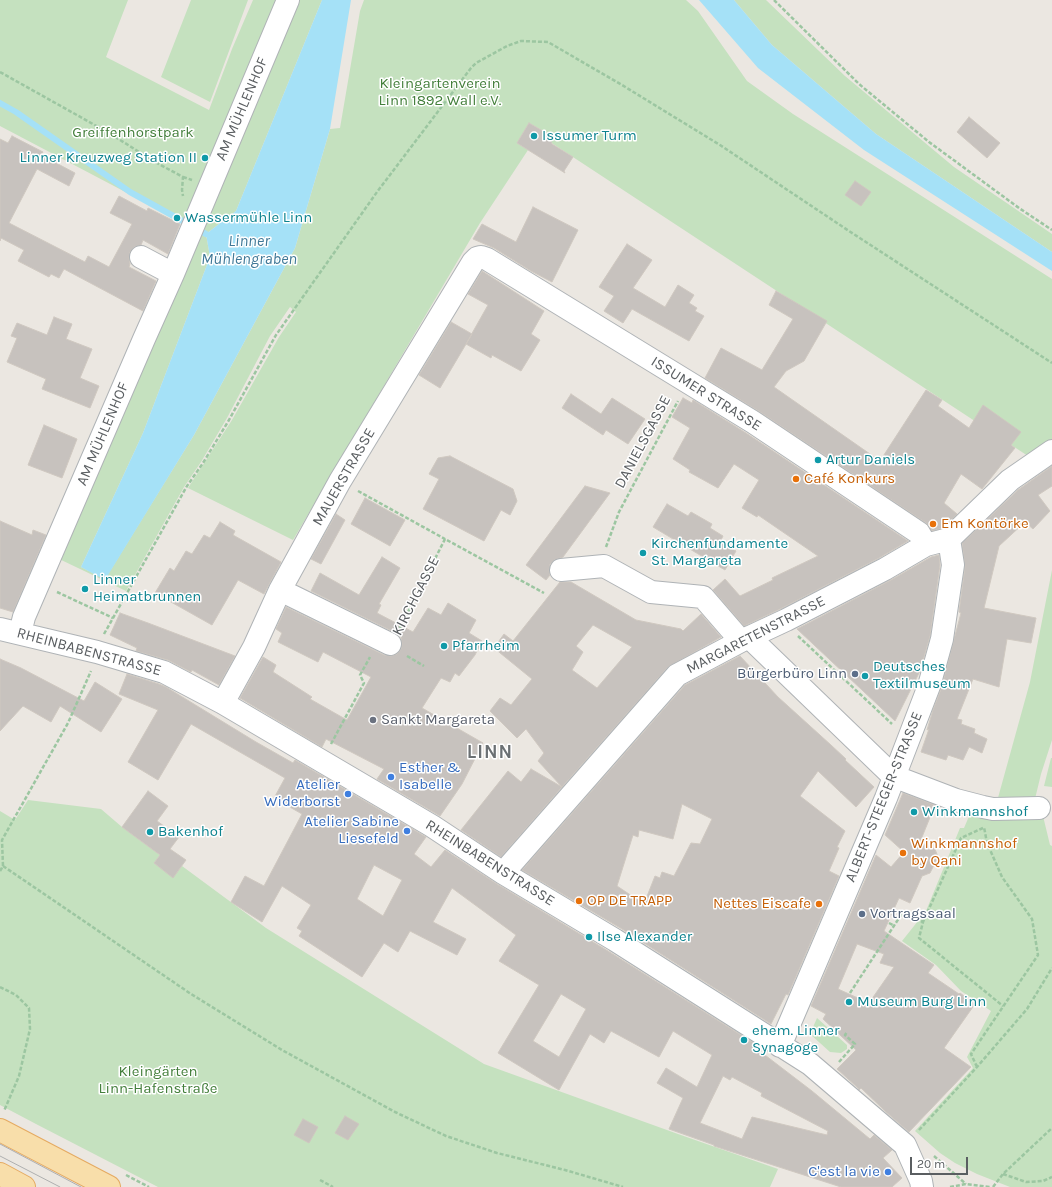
<!DOCTYPE html>
<html>
<head>
<meta charset="utf-8">
<style>
	body { margin:0 }
	#map { position:relative; width:1052px; height:1187px; overflow:hidden; background:#ebe7e1; font-family:Karla,sans-serif }
	canvas { display:block }
	.scale { position:absolute; left:910px; top:1157px; width:58px; height:18px; box-sizing:border-box; border:2px solid #5a5e61; border-top:0; padding-left:5px; font-size:12px; line-height:14px; white-space:nowrap; color:#5a5e61; -webkit-text-stroke:3px #fff; paint-order:stroke }
</style>
</head>
<body>
<div id="map">
<canvas width="1052" height="1187"></canvas>
<div class="scale">20 m</div>
</div>
<script>
const context = document.querySelector('canvas').getContext('2d');
context.lineJoin = 'round';
function fillPath(path, color) { context.fillStyle = color; context.fill(path, 'evenodd'); }
const toPath = rows => new Path2D(rows.map(r => 'M' + r).join(''));
function stroke(path, color, width, dash) { context.strokeStyle = color; context.lineWidth = width; context.lineCap = dash ? 'butt' : 'round'; context.setLineDash(dash || []); context.stroke(path); }
function label(font, color, halo, rows, align = 'center') {
  context.font = font + ' Karla,sans-serif'; context.lineWidth = 3; context.setLineDash([]); context.textBaseline = 'middle'; context.strokeStyle = halo; context.fillStyle = color; for (const [text, x, y, turn = 0] of rows) {
    context.save(); context.translate(x, y); context.rotate((+turn || 0) * Math.PI / 180); context.textAlign = isNaN(turn) ? turn : align; if (halo) context.strokeText(text, 0, 0); context.fillText(text, 0, 0); context.restore();
  }
}
fillPath(toPath([
	[0,0,128,0,106,57,209,110,232,49,253,0,322,0,236,211,206,234,210,257,143,433,81,567,105,579,194,435,295,248,330,129,340,128,360,11,364,0,686,0,698,11,747,81,793,114,1052,279,1052,440,1028,456,544,138,547,133,529,123,517,143,528,150,480,223,293,540,188,488,232,420,279,337,296,312,290,307,270,336,227,418,201,462,184,487,126,591,55,557,188,225,0,126],
	[191,0,248,0,210,102,161,77],
	[734,0,766,0,845,76,954,167,1052,234,1052,252,876,134,772,45],
	[1052,570,1052,740,1041,774,1034,803,996,805,1030,682],
	[1051,758,1052,758,1052,787,1044,786],
	[28,800,101,809,122,827,160,855,154,863,173,877,182,866,266,928,484,1064,678,1134,778,1169,770,1187,158,1187,36,1124,0,1105,0,811,15,820],
	[970,814,1043,816,1050,845,1052,846,1052,1187,1010,1187,977,1174,955,1163,940,1153,915,1131,973,1068,967,1057,991,1011,961,991,936,965,902,941,926,911,960,828,964,828],
	[817,1018,847,1045,847,1049,841,1053,830,1052,810,1034]
]), '#c5e1bf');
fillPath(toPath([
	[322,0,351,0,330,129,295,248,194,435,105,580,81,567,143,433,210,257,206,234,236,211],
	[699,0,734,0,772,45,876,134,1052,252,1052,271,864,150,758,68]
]), '#a5e1f7');
stroke(toPath([
	[0,103,16,112,130,192,206,234]
]), '#a5e1f7', 6);
const building = toPath([
	[969,117,1000,143,987,158,957,132,969,117],
	[529,123,548,134,552,144,573,157,564,171,565,173,517,143,529,123],
	[12,136,43,152,41,155,75,173,69,186,37,169,9,223,85,262,88,256,109,267,132,224,110,213,119,196,147,211,148,208,180,224,168,254,143,240,141,245,134,247,130,252,129,258,130,264,129,267,156,281,143,311,64,269,59,278,51,274,49,277,18,261,24,250,1,238,0,241,0,139,8,143,12,136],
	[855,181,871,192,861,206,845,195,855,181],
	[533,207,578,230,552,282,531,271,494,248,473,239,482,224,516,242,533,207],
	[627,244,652,260,633,288,665,307,678,285,694,295,689,303,697,308,695,311,704,316,689,341,632,309,623,323,604,311,614,296,599,287,627,244],
	[482,271,544,311,531,334,540,340,521,371,492,355,491,358,466,344,488,305,468,294,482,271],
	[776,291,827,321,804,361,786,371,774,387,880,461,926,390,942,400,938,406,969,428,983,405,1021,432,1011,445,1015,448,982,489,961,474,944,503,957,514,943,528,932,531,926,523,760,412,705,378,721,348,762,370,793,319,769,305,776,291],
	[54,317,72,324,66,339,92,349,80,378,99,386,90,408,42,389,46,379,7,362,17,338,11,336,17,323,47,335,54,317],
	[451,322,472,334,440,388,419,375,451,322],
	[571,394,601,414,612,398,645,419,628,444,606,430,603,435,562,408,571,394],
	[683,398,692,403,693,400,746,433,908,541,879,558,780,609,744,626,713,590,725,579,740,596,773,580,772,578,818,556,758,515,757,517,742,508,759,480,734,464,718,488,689,472,690,470,673,459,690,428,672,417,683,398],
	[44,425,77,439,62,478,28,465,44,425],
	[450,456,513,489,517,501,510,515,501,510,484,541,423,509,439,479,429,474,438,458,450,456],
	[1052,466,1052,486,1038,495,1050,511,1033,529,1025,522,999,546,984,608,1036,618,1031,643,1007,639,999,687,973,679,957,719,962,720,961,724,975,729,974,733,987,739,982,753,969,747,963,760,948,755,946,760,921,752,929,729,927,730,933,710,941,689,961,613,959,612,965,567,962,543,1018,490,1052,466],
	[585,486,610,493,563,557,554,560,550,564,549,571,550,575,546,580,526,565,585,486],
	[365,498,405,520,390,546,351,524,365,498],
	[667,504,688,516,691,512,712,524,710,528,723,536,720,542,736,551,725,570,653,527,667,504],
	[336,514,345,520,321,564,311,559,336,514],
	[0,521,32,535,33,530,46,535,13,612,0,608,0,521],
	[220,522,235,531,233,535,281,562,264,594,238,580,212,625,155,593,170,568,174,571,186,551,192,554,204,535,210,538,220,522],
	[939,555,940,565,930,636,920,671,895,721,797,629,891,580,931,557,939,555],
	[382,557,400,568,379,604,381,605,377,613,413,632,428,608,441,615,448,603,476,620,469,633,482,641,475,655,459,676,455,673,450,682,441,678,422,708,483,743,462,784,440,816,377,779,384,769,326,739,322,747,240,698,263,657,276,665,273,672,312,697,310,699,347,720,371,677,323,652,318,662,278,642,282,633,276,629,286,607,384,655,391,656,397,654,401,649,402,644,401,637,396,633,311,591,320,573,359,595,382,557],
	[560,582,571,582,636,620,681,629,683,631,701,614,721,637,668,667,562,787,538,761,544,753,526,729,517,738,490,711,500,698,511,705,532,679,494,648,504,634,513,641,560,582],
	[593,625,632,647,597,688,572,670,583,652,576,646,593,625],
	[120,613,148,623,235,656,219,685,192,670,191,672,168,660,136,651,137,648,110,635,120,613],
	[740,656,778,697,831,745,846,759,845,760,874,787,856,807,818,771,800,796,845,831,837,847,839,848,829,871,839,876,788,995,786,994,771,1024,622,929,522,870,685,685,740,656],
	[682,804,712,819,700,844,691,843,674,876,662,872,660,878,655,876,644,904,617,886,633,835,638,837,639,830,673,839,682,804],
	[0,659,21,668,84,701,95,682,122,699,101,732,60,706,51,722,23,706,0,731,0,659],
	[127,674,159,684,166,687,256,742,293,763,295,760,426,837,414,854,431,867,445,850,497,884,608,951,760,1047,757,1052,761,1052,812,1091,870,1139,874,1135,892,1150,883,1158,902,1178,892,1187,841,1187,714,1146,714,1145,669,1129,683,1098,657,1083,666,1068,697,1087,712,1055,673,1031,659,1057,611,1031,604,1043,590,1034,559,1090,498,1053,539,985,499,961,516,935,452,888,433,922,466,939,457,955,410,931,398,952,384,943,362,977,299,936,302,931,297,928,311,905,282,886,262,922,231,902,245,876,264,886,302,814,274,798,285,778,191,724,158,780,128,762,158,710,119,694,127,674],
	[374,865,402,880,383,916,357,899,374,865],
	[561,994,586,1009,559,1057,533,1041,561,994],
	[723,1076,730,1080,732,1077,762,1093,761,1096,828,1131,827,1135,752,1117,742,1139,700,1123,723,1076],
	[531,769,562,787,501,857,461,830,508,771,521,782,531,769],
	[148,791,168,806,157,821,179,837,170,849,186,860,173,878,154,863,160,855,122,827,148,791],
	[903,793,935,805,920,842,935,849,938,857,930,873,922,876,910,903,899,898,884,931,934,965,928,973,959,994,960,993,975,1004,944,1048,971,1067,909,1132,886,1112,861,1088,859,1090,858,1088,837,1069,856,1050,823,1019,826,1014,811,1006,876,855,891,867,904,852,885,835,903,793],
	[857,944,884,954,880,963,894,967,869,1003,838,989,857,944],
	[345,1116,359,1124,348,1140,335,1133,345,1116],
	[303,1119,318,1127,309,1143,294,1135,303,1119]
]);
fillPath(building, '#c7c2be');
stroke(building, '#cfc8c0', 1);
const minor = toPath([
	[141,257,173,274],
	[561,570,604,566,651,592,703,597,741,641],
	[280,590,390,644],
	[0,629,97,652,164,672,223,703,432,826,503,873,615,940,810,1064,905,1145,921,1181,922,1187],
	[20,633,24,617,144,339,173,274,288,0],
	[749,637,893,776,956,800,983,807,993,809,1039,808],
	[223,703,254,647,280,590,340,481,473,262,477,258,481,257,487,259,753,422,919,533,926,545],
	[503,873,677,675,741,641,786,620,885,569,926,545,949,539,1010,480,1052,451],
	[780,1046,886,798,929,686,942,639,953,565,949,539]
]);
const major = toPath([
	[0,1130,109,1187],
	[0,1174,24,1187]
]);
stroke(minor, '#afb3b6', 24);
stroke(major, '#e5aa61', 24);
stroke(toPath([
	[774,0,859,84,929,142,1019,208,1052,230],
	[0,72,109,133,155,162,183,177,182,190,183,196],
	[183,177,192,180],
	[358,491,445,539],
	[606,547,619,512,678,401],
	[57,592,113,618],
	[400,628,445,539,544,593],
	[104,634,187,486,203,463,229,420,276,335,377,192,471,68,476,63,507,46,521,41,548,42,622,85,720,145,849,231,1052,363],
	[798,636,892,724],
	[407,656,424,666],
	[331,744,364,683,360,675,370,657],
	[983,828,961,838,923,922,919,938,1003,1006],
	[3,866,191,994,282,1050,395,1112,446,1136,497,1153,565,1170,623,1187],
	[0,871,3,866,2,840,68,723,91,671],
	[889,923,895,926],
	[0,987,16,995,29,1008,30,1029,19,1076,4,1111],
	[850,993,901,915,923,922],
	[839,1062,855,1044,845,1035,847,1032],
	[977,1067,971,1054,1038,955,1032,919,1002,877,987,843,984,827],
	[919,1130,977,1067,1027,1009,1052,968],
	[934,1156,966,1184],
	[1003,1174,1026,1182,1043,1181,1052,1177],
	[126,1175,149,1187],
	[320,1180,333,1187],
	[950,1187,966,1184,990,1187],
	[993,1187,1003,1174,1052,1128]
]), '#9cc6a1', 2.5, [4, 2]);
stroke(minor, '#fff', 22);
stroke(major, '#f8deaa', 22);
stroke(toPath([
	[0,1144,81,1187],
	[0,1156,60,1187]
]), '#aeafaf', 1);
for (const [x, y, r, color] of [
	[534,136,4,"#0f9aa8"],
	[205,158,4,"#0f9aa8"],
	[177,218,4,"#0f9aa8"],
	[818,460,4,"#0f9aa8"],
	[796,479,4,"#e8710a"],
	[933,524,4,"#e8710a"],
	[643,553,4,"#0f9aa8"],
	[85,589,4,"#0f9aa8"],
	[444,646,4,"#0f9aa8"],
	[855,674,4,"#5c6f8a"],
	[865,676,4,"#0f9aa8"],
	[373,720,4,"#6b7280"],
	[391,777,4,"#3f7fe0"],
	[348,794,4,"#3f7fe0"],
	[914,812,4,"#0f9aa8"],
	[407,831,4,"#3f7fe0"],
	[150,832,4,"#0f9aa8"],
	[903,853,4,"#e8710a"],
	[579,901,4,"#e8710a"],
	[819,904,4,"#e8710a"],
	[862,914,4,"#5c6f8a"],
	[589,937,4,"#0f9aa8"],
	[849,1002,4,"#0f9aa8"],
	[744,1040,4,"#0f9aa8"],
	[888,1172,4,"#3f7fe0"]
]) { const dot = new Path2D(); dot.arc(x, y, r, 0, 2 * Math.PI); context.fillStyle = color; context.fill(dot); stroke(dot, '#fff', 1.5); }
label('15px', '#437f3b', '#fff', [
	["Kleingartenverein",440,84],
	["Linn 1892 Wall e.V.",440,101],
	["Greiffenhorstpark",133,133],
	["Kleingärten",158,1072],
	["Linn-Hafenstraße",158,1089]
]);
label('15px', '#5a5e61', '#fff', [
	["AM MÜHLENHOF",242,109,-67],
	["ISSUMER STRASSE",706,394,32],
	["AM MÜHLENHOF",103,434,-67],
	["DANIELSGASSE",643,442,-62],
	["MAUERSTRASSE",344,477,-60],
	["KIRCHGASSE",416,596,-63],
	["MARGARETENSTRASSE",756,635,-27],
	["RHEINBABENSTRASSE",89,652,15],
	["ALBERT-STEEGER-STRASSE",884,797,-68],
	["RHEINBABENSTRASSE",490,863,32]
]);
label('15px', '#0d838f', '#fff', [
	["Issumer Turm",542,136],
	["Linner Kreuzweg Station II",197,158,"right"],
	["Wassermühle Linn",185,218],
	["Artur Daniels",826,460],
	["Kirchenfundamente",651,544],
	["St. Margareta",651,561],
	["Linner",93,580],
	["Heimatbrunnen",93,597],
	["Pfarrheim",452,646],
	["Deutsches",873,667],
	["Textilmuseum",873,684],
	["Winkmannshof",922,812],
	["Bakenhof",158,832],
	["Ilse Alexander",597,937],
	["Museum Burg Linn",857,1002],
	["ehem. Linner",752,1031],
	["Synagoge",752,1048]
], 'left');
label('15px', '#c56008', '#fff', [
	["Café Konkurs",804,479],
	["Em Kontörke",941,524],
	["Winkmannshof",911,844],
	["by Qani",911,861],
	["OP DE TRAPP",587,901],
	["Nettes Eiscafe",811,904,"right"]
], 'left');
label('15px', '#4e5e75', '#fff', [
	["Bürgerbüro Linn",847,674],
	["Vortragssaal",870,914,"left"]
], 'right');
label('15px', '#5b616d', '#fff', [
	["Sankt Margareta",381,720]
], 'left');
label('15px', '#366cbe', '#fff', [
	["Esther &",399,768,"left"],
	["Isabelle",399,785,"left"],
	["Atelier",340,785],
	["Widerborst",340,802],
	["Atelier Sabine",399,822],
	["Liesefeld",399,839],
	["C'est la vie",880,1172]
], 'right');
label('italic 16px', '#3f7897', '#fff', [
	["Linner",249,241],
	["Mühlengraben",249,259]
]);
context.letterSpacing = '1px';
label('bold 19px', '#6b7073', '#fff', [
	["LINN",490,753]
]);
context.letterSpacing = '0px';
</script>
</body>
</html>
